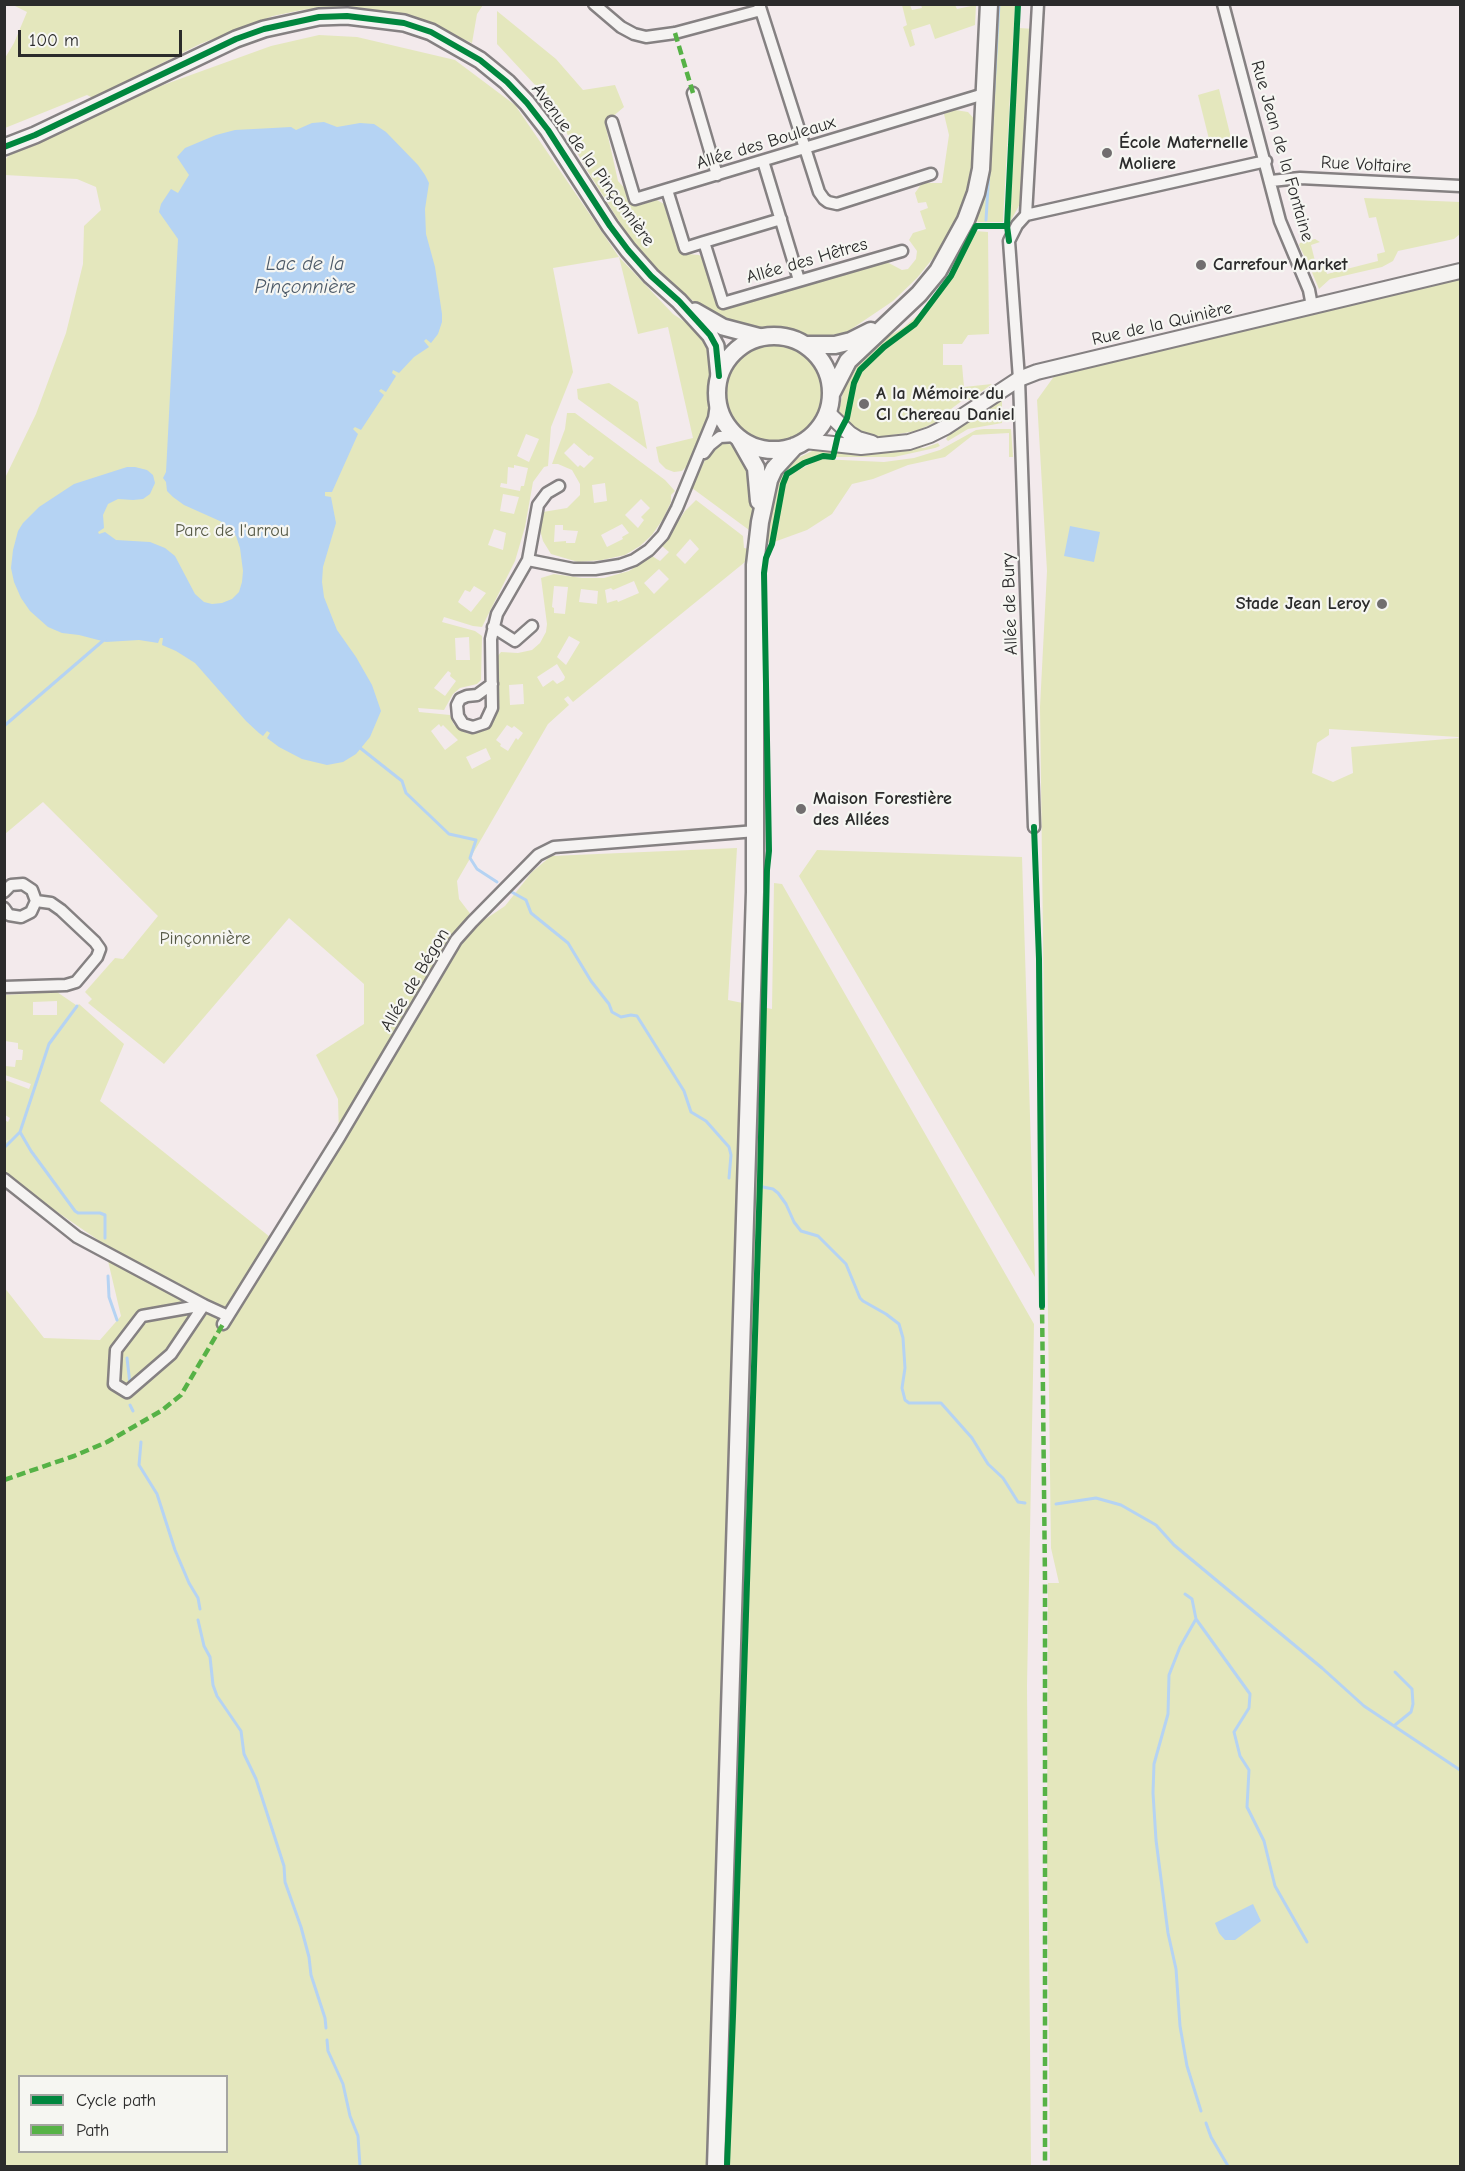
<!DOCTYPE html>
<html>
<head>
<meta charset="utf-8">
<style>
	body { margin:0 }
	#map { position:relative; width:1465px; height:2171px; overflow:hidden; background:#f3eaec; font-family:"Comic Neue",sans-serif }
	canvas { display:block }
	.frame { position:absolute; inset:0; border:6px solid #2b2b2b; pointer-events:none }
	.legend { position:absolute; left:18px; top:2075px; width:210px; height:78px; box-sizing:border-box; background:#f6f6f2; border:2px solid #a5a5a2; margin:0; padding:8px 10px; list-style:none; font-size:18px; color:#2b2b2b }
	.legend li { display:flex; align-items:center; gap:12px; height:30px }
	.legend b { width:30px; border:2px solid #a5a5a2 }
	.scale { position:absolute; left:18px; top:30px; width:164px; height:27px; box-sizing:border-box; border:3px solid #2b2b2b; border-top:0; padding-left:8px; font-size:18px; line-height:21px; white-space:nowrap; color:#2b2b2b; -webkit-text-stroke:4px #f6f6f2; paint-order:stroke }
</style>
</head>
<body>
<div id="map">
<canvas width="1465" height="2171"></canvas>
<div class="frame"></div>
<ul class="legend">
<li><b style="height:8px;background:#00873e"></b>Cycle path</li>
<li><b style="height:8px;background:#56b246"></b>Path</li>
</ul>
<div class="scale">100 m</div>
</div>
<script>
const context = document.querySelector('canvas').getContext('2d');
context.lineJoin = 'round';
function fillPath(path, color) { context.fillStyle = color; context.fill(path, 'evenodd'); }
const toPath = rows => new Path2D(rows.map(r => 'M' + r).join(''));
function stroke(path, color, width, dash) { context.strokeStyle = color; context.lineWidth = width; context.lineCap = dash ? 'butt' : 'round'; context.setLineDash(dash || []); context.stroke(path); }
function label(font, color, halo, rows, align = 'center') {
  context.font = font + ' "Comic Neue",sans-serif'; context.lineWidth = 4.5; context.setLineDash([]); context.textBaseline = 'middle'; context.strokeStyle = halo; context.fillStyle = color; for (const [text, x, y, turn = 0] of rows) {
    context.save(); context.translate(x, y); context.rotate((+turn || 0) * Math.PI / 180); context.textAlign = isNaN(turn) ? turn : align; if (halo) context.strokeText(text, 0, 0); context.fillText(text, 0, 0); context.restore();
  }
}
fillPath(toPath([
	[13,5,483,5,477,14,472,43,420,20,396,13,361,8,333,7,302,10,273,16,200,44,93,98,87,95,5,128,5,58,14,43,27,12],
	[902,5,910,5,912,10,922,8,921,5,955,5,957,9,976,5,975,25,935,39,930,24,911,30,915,45,910,47,903,27,907,25],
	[996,5,1015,5,1003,222,978,222,975,220,982,205,986,182],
	[497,11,556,59,583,90,615,85,624,107,605,123,618,181,640,205,657,200,664,204,675,240,681,249,688,254,699,255,704,259,715,300,719,304,730,307,881,259,902,270,908,269,916,259,917,251,909,240,913,233,926,229,920,211,928,208,926,202,918,203,915,193,922,183,942,183,949,135,944,114,955,110,968,112,977,122,976,170,961,210,946,242,917,278,893,301,847,332,822,337,806,336,789,330,743,330,702,307,668,283,627,234,585,167,549,100,497,44],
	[1019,28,1035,29,1026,166,1021,202,1010,222],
	[319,35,357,37,455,60,515,105,619,257,673,314,697,330,713,356,712,372,708,389,708,420,690,463,682,471,674,472,666,469,659,462,656,447,693,438,668,327,638,334,619,257,553,268,573,372,551,427,548,466,544,467,533,482,525,527,515,561,482,627,473,626,444,617,442,622,475,631,482,636,481,680,477,684,460,688,453,694,444,710,418,708,419,712,450,715,454,725,466,733,471,734,486,730,492,722,496,710,497,657,501,652,518,653,532,650,540,643,546,632,547,624,541,578,554,574,582,578,604,578,629,571,652,556,660,561,669,552,662,546,685,511,696,500,743,536,744,548,749,549,748,563,746,559,745,562,573,702,568,696,564,699,569,705,548,724,457,881,459,899,478,924,505,906,532,872,551,856,737,848,728,1000,772,1009,774,883,782,884,1034,1324,1027,1686,1031,2166,5,2166,4,1287,44,1338,100,1340,121,1316,104,1244,28,1192,5,1182,5,1143,9,1139,5,1142,5,1120,8,1122,10,1118,5,1115,5,1080,29,1089,31,1084,5,1075,5,1066,15,1067,16,1060,22,1060,23,1050,18,1049,18,1043,5,1041,5,995,57,992,76,1005,69,1015,79,1004,124,1044,100,1101,275,1241,339,1135,338,1099,316,1055,364,1024,364,984,289,918,164,1064,88,1003,92,999,85,992,115,958,123,959,158,916,43,802,5,834,5,478,36,414,66,333,83,264,84,226,101,210,96,187,77,179,5,175,5,160,11,153,141,93,271,46],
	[526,434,539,439,529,462,517,456],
	[514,465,528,468,524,486,521,486,520,491,500,487,501,483,507,484,508,467,514,468],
	[503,494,519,497,514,514,500,511],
	[494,529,506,533,503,550,488,545],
	[690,539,699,549,685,564,676,555],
	[659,569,669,579,654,594,644,583],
	[634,581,639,593,618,602,617,600,607,603,605,590,611,588,613,590],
	[474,586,486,593,471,612,458,602,465,590,470,592],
	[554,586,568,587,565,614,554,613,554,608,552,607],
	[581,589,598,591,597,604,579,602],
	[569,636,580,642,566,665,557,657],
	[469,637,470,660,456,660,455,638],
	[557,664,565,677,564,680,557,684,553,680,543,687,537,677],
	[448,671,451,673,450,676,456,681,445,696,434,688],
	[523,684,524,704,510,705,509,685],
	[439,724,441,727,443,725,458,740,445,750,431,731],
	[507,725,512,728,514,726,523,733,518,740,516,738,508,751,500,746,501,744,496,740],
	[486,748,491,759,472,769,466,757],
	[57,1001,57,1015,33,1015,33,1002],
	[20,2076,226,2076,226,2152,20,2152],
	[1219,89,1231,138,1210,143,1198,95],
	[1364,198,1460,202,1460,234,1454,239,1398,251,1393,261,1382,267,1330,279,1319,289,1311,270,1325,266,1327,274,1378,261,1377,254,1385,252,1376,217,1369,218],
	[975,231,988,232,989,334,968,335,962,344,943,344,943,365,962,365,964,387,992,384,970,400,963,400,943,415,939,421,916,431,881,437,861,434,842,420,839,411,846,377,865,351,904,327,927,307,950,278],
	[1315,239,1320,242,1311,245,1316,265,1309,266,1299,245,1300,243],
	[1460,279,1460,2166,1050,2166,1047,1855,1048,1583,1059,1583,1051,1548,1040,707,1047,571,1037,400,1055,375],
	[1329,729,1458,737,1459,738,1351,747,1353,773,1333,782,1312,773,1317,743,1329,735],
	'725 394a49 49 0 1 1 98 0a49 49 0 1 1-98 0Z',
	[609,383,638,402,647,449,578,399,577,389],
	[1002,397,1002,423,968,429,948,441,946,439,950,432],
	[567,413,575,413,665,480,675,491,671,495,671,502,663,519,652,535,640,546,625,555,602,560,578,562,551,554,543,541,540,530,543,512,567,508,580,495,580,484,572,470,558,464,552,464,565,429],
	[574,443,589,456,590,455,594,458,584,468,580,465,578,467,564,453],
	[605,483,607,501,594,503,592,485],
	[641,499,650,508,641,517,644,520,638,528,625,515],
	[622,524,629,533,622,537,623,539,607,547,601,535],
	[555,525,563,525,563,530,578,531,575,543,566,543,566,541,554,542],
	[984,429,1011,429,1013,457,1009,457,1009,433,973,435,945,457,908,465,873,479,852,484,832,514,807,530,774,542,782,490,786,480,793,473,820,459,884,462,914,458,940,450,976,430],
	[723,440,734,447,749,465,755,499,749,530,692,488,710,449],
	[938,443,940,446,935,448,894,457,835,457,836,450,877,453,916,447,924,448],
	[831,450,830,456,818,455,799,465,785,477,780,487,770,542,764,545,770,491,786,464,812,451],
	[817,850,1022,857,1035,1277,799,876]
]), '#e4e7bd');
fillPath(toPath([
	[324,122,337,127,360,123,374,124,386,132,418,165,425,175,429,183,425,209,426,234,435,267,442,314,442,322,438,334,431,343,426,339,424,341,429,347,414,357,399,373,393,370,392,373,396,376,386,392,381,389,379,391,384,395,361,430,355,427,353,429,358,434,332,492,325,492,325,496,331,497,336,523,323,567,322,582,324,597,337,630,356,657,372,685,381,711,370,737,356,754,343,762,327,765,302,759,279,747,267,738,270,733,267,731,263,736,259,733,246,721,195,663,176,651,162,645,163,638,160,638,158,643,139,640,106,642,79,635,62,633,48,627,30,611,21,598,14,582,11,568,13,550,18,531,23,523,39,507,74,484,127,467,135,467,147,470,153,475,155,483,150,494,143,499,133,500,118,499,108,504,103,515,104,528,98,532,99,534,105,532,116,540,150,542,165,548,175,556,195,594,204,602,212,604,222,603,232,599,239,592,242,582,243,571,240,548,236,536,222,522,184,505,173,497,167,491,166,482,163,478,166,472,167,453,178,239,159,212,161,204,171,189,178,193,189,175,177,157,185,148,216,135,235,130,291,127,296,130,312,123],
	[1070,526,1100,532,1094,562,1064,556],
	[1253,1904,1261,1921,1235,1940,1225,1940,1219,1933,1215,1923]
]), '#b5d3f3');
stroke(toPath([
	[986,220,999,4],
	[4,726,105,639],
	[359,747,402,781,406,793,449,834,476,840,470,858,477,869,497,882],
	[508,890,526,900,531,913,568,943,591,981,609,1004,612,1012,621,1017,631,1015,637,1016,684,1091,691,1112,706,1121,729,1147,731,1155,729,1178],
	[20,1132,31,1151,75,1211,78,1213,100,1213,105,1215,105,1238],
	[4,1148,20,1132,49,1044,77,1006],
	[763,1187,773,1189,778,1193,786,1204,794,1222,801,1231,818,1236,846,1264,860,1298,863,1301,886,1314,899,1324,903,1338,905,1368,902,1388,905,1400,909,1403,941,1403,972,1438,988,1464,1003,1478,1018,1502,1025,1503],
	[108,1276,109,1297,117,1320],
	[127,1358,130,1384],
	[130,1405,133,1411],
	[141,1442,139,1465,157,1494,175,1550,189,1583,198,1598,200,1609],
	[1056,1504,1096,1498,1121,1505,1156,1525,1174,1545,1322,1668,1364,1706,1460,1770],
	[1185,1594,1192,1599,1196,1619,1250,1694,1249,1708,1234,1732,1240,1756,1249,1770,1247,1807,1264,1841,1275,1886,1307,1942],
	[1196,1619,1180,1647,1169,1675,1168,1714,1154,1764,1153,1793,1156,1840,1168,1933,1176,1969,1180,2026,1187,2066,1201,2111],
	[198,1620,204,1646,210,1657,213,1685,217,1696,241,1731,244,1754,256,1779,284,1866,285,1882,301,1927,309,1957,311,1975,325,2018,326,2028],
	[1395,1672,1412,1689,1413,1704,1411,1712,1395,1725],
	[327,2040,328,2051,343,2084,350,2116,358,2136,360,2166],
	[1206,2123,1211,2137,1228,2166]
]), '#b5d3f3', 3);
const minor = toPath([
	[594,4,621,27,634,34,646,37,675,33,761,10],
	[759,4,819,192,824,199,828,202,837,204,931,174],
	[1223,4,1280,221,1309,290,1312,306],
	[693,93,717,175],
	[612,122,635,199,984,94],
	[763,161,799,280],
	[1271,181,1300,178,1460,186],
	[667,190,685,248,704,242,723,303,902,251],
	[1026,215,1017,225,1009,241,1019,379,1034,827],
	[1026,215,1266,161],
	[1026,215,1038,4],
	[704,242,781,219],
	[704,453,710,445,720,437,736,436],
	[528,560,573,569,595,569,620,565,634,560,649,550,663,535,677,508,714,418,717,398],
	[493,627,515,641,532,626],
	[492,684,477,695,467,696,460,699,457,705,458,716,463,724,473,727,485,723,492,708,491,639,497,614,528,560,538,505,547,493,559,486],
	[4,892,11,885,23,884,32,890,36,901,31,912,21,917,9,915,4,908],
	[4,987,66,985,76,982,97,957,100,949,95,942,61,910,51,903,36,901],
	[4,1179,77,1237,204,1305],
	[204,1305,142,1316,116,1350,114,1384,127,1392,171,1354,204,1305,228,1316],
	[223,1324,340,1136,456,940,472,922,538,855,554,847,756,831]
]);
const tertiary = toPath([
	[828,413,850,434,858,439,872,443],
	[805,441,861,447,909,442,930,435,946,427,1019,379,1037,372,1460,271]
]);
const secondary = toPath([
	[4,147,35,135,236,39,264,29,319,17,347,16,404,23,431,32,480,60,507,82,527,103,548,130,610,226,628,250,651,276,679,301,710,335,716,346,719,376],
	[695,311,723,327,761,337]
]);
const primary = toPath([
	'717 393a57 57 0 1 1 114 0a57 57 0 1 1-114 0Z',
	[806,345,835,345,851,341,871,331],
	[831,394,848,361,919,294,938,271,966,220,976,193,981,169,989,4],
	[739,438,756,468,759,501],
	[716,2166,755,892,755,565,760,522,769,480,774,469,795,446]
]);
stroke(minor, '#858182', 15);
stroke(tertiary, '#858182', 18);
stroke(secondary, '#858182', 20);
stroke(primary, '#858182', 21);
stroke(minor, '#f5f3f2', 10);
stroke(tertiary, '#f5f3f2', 14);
stroke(secondary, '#f5f3f2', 15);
stroke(primary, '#f5f3f2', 16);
stroke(toPath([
	[675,33,693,93],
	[1042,1301,1045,1581,1045,2166],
	[4,1480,74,1456,107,1442,161,1411,181,1395,223,1324]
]), '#56b246', 4.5, [9, 4.5]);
stroke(toPath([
	[4,147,35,135,236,39,264,29,319,17,347,16,404,23,431,32,480,60,507,82,527,103,548,130,610,226,628,250,651,276,679,301,710,335,716,346,719,376],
	[1009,241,1007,226,1018,4],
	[1034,827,1039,959,1042,1306],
	[727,2166,733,2016,760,1181,767,870,769,851,764,573,766,558,772,544,783,484,787,474,804,463,823,456,833,457,838,435,847,418,854,383,860,370,884,347,915,324,951,276,976,226,1007,226]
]), '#00873e', 6);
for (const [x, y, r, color] of [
	[1107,153,6,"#716e6f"],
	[1201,265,6,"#716e6f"],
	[864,404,6,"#716e6f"],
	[1382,604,6,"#716e6f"],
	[801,809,6,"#716e6f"]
]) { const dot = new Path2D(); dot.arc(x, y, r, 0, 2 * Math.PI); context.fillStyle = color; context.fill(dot); stroke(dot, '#f6f6f2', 2); }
label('18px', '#2b2b2b', '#f6f6f2', [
	["Allée des Bouleaux",766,143,-17],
	["Rue Jean de la Fontaine",1282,151,74],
	["Avenue de la Pinçonnière",593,165,54],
	["Rue Voltaire",1366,165,3],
	["Allée des Hêtres",807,261,-16],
	["Rue de la Quinière",1162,324,-13],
	["Allée de Bury",1010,604,-92],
	["Allée de Bégon",415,980,-59]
]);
label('bold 18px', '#2b2b2b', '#f6f6f2', [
	["École Maternelle",1119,143],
	["Moliere",1119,164],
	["Carrefour Market",1213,265],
	["A la Mémoire du",876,394],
	["Cl Chereau Daniel",876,415],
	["Stade Jean Leroy",1370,604,"right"],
	["Maison Forestière",813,799],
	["des Allées",813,820]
], 'left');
label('18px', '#565946', '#f6f6f2', [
	["Parc de l'arrou",232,531],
	["Pinçonnière",205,939]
]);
label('italic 20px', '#4d5a68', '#f6f6f2', [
	["Lac de la",305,264],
	["Pinçonnière",305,287]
]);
</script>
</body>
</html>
